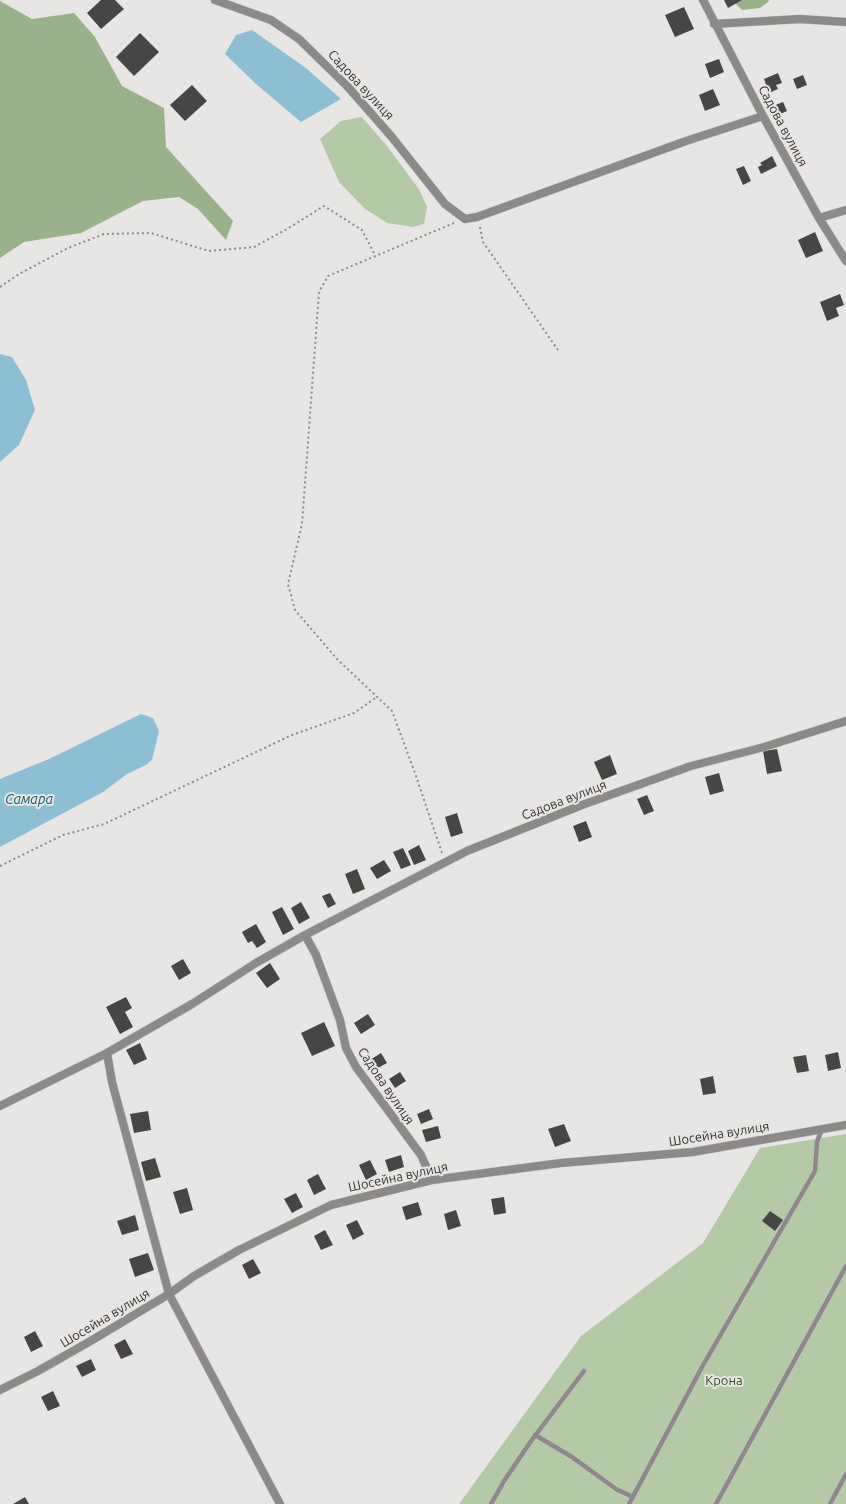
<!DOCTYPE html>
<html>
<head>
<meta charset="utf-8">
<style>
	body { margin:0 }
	canvas { display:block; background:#e8e6e4 }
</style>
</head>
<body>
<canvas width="846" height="1504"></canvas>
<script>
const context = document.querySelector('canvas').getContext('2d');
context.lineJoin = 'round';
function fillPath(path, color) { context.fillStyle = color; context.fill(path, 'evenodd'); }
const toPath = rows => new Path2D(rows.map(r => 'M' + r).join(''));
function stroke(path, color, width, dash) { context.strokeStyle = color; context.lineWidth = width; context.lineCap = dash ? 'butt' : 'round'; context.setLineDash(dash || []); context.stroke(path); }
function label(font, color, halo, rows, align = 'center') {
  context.font = font + ' Ubuntu,sans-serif'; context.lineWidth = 4; context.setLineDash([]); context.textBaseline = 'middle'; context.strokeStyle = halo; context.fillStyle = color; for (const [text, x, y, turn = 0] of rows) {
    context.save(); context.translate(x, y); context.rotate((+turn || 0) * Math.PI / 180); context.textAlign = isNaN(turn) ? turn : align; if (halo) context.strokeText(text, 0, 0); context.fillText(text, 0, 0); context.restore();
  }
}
fillPath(toPath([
	[362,117,387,146,419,189,427,207,424,224,413,227,387,223,364,208,339,182,320,139,341,121],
	[846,1134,846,1504,459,1504,581,1336,703,1243,760,1148]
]), '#b4caa7');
fillPath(toPath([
	[735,0,769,0,768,2,760,8,742,10,735,3],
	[0,1,32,19,74,13,95,37,122,86,164,108,166,147,233,221,226,240,198,209,179,197,143,201,81,233,24,242,0,258]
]), '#9ab28b');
fillPath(toPath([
	[252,30,306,68,341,99,301,122,256,84,225,54,236,35],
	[0,354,12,357,26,380,35,410,19,445,0,462],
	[141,714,153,718,159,731,152,760,146,765,127,774,103,792,0,847,0,779,49,759]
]), '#8cbfd4');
fillPath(toPath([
	[101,0,115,0,124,9,101,29,87,13],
	[724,0,742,0,728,8],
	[684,7,694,29,675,37,665,15],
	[140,33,159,52,134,76,116,57],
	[719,59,724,72,710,78,705,64],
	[778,73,782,83,776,85,778,89,769,93,764,79],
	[803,75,807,85,797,89,793,79],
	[192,85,207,101,185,121,170,105],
	[713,89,720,105,705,111,699,95],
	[783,102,787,111,778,115,773,106],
	[772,156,777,166,761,174,758,167,762,165,760,163],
	[744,166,751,181,743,185,736,169],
	[815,232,823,251,806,258,798,240],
	[840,294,844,305,836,308,839,316,827,321,820,302],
	[777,749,782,771,767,774,763,751],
	[610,755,617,774,602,780,594,762],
	[719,773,724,791,710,795,705,777],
	[647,795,654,811,644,815,637,799],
	[457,813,463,833,451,837,445,817],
	[586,821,592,837,579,842,573,826],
	[419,845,426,860,414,865,408,851],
	[403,848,411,865,401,869,393,852],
	[384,860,391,871,377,879,370,868],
	[357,869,365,889,353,894,345,874],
	[330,893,336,904,328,908,322,896],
	[301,902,310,918,299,924,291,908],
	[282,907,294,929,283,935,272,912],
	[256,924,266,942,257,948,252,941,248,943,242,932],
	[183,959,191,973,179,980,171,966],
	[270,963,280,979,267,988,256,973],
	[126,997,132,1008,125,1012,133,1027,120,1034,106,1007],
	[368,1014,375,1025,361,1034,354,1023],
	[324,1022,335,1046,312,1056,301,1033],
	[140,1043,147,1059,134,1065,126,1050],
	[838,1052,841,1068,828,1071,825,1055],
	[381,1053,387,1063,376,1069,370,1060],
	[806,1055,809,1071,797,1073,793,1057],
	[400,1072,406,1081,395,1088,389,1079],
	[713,1076,716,1093,703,1095,700,1079],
	[429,1109,433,1119,421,1124,417,1114],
	[148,1111,151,1130,134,1133,130,1114],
	[564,1124,571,1141,555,1147,548,1129],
	[438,1126,441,1138,426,1142,422,1130],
	[401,1155,404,1167,389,1172,385,1160],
	[155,1158,161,1177,146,1181,141,1162],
	[370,1160,377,1174,366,1180,359,1165],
	[318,1174,326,1189,314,1195,307,1180],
	[187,1188,193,1210,180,1214,173,1192],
	[296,1193,303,1207,292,1213,284,1199],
	[504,1197,506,1213,494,1215,491,1199],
	[418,1202,422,1215,406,1220,402,1207],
	[456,1210,461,1226,448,1230,444,1214],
	[770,1211,783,1220,775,1231,762,1221],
	[135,1215,139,1230,122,1235,117,1221],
	[357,1220,364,1234,353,1240,346,1225],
	[325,1230,333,1245,321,1250,314,1236],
	[148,1253,154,1270,135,1277,129,1259],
	[253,1259,261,1273,249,1279,242,1265],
	[35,1331,43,1346,31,1352,24,1337],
	[125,1339,133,1354,121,1359,114,1345],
	[91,1359,96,1370,82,1377,76,1366],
	[53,1391,60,1406,48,1411,41,1397],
	[25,1497,29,1504,13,1504]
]), '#474644');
const service = toPath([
	[535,1435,572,1457,616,1489,633,1497],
	[491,1504,504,1481,531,1441,584,1371],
	[629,1504,702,1367,815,1171,817,1142,822,1129],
	[716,1504,846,1266],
	[830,1504,846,1474]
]);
const minor = toPath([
	[215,0,271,20,299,39,348,87,391,136,445,204,465,219,477,217,686,141,763,116],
	[703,0,763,116,819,218,846,261],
	[714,24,800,19,846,22],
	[819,218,846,210],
	[305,935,316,955,340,1020,346,1048,356,1067,421,1155,432,1180],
	[107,1053,112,1082,169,1294,280,1504],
	[0,1106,107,1053,192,1004,256,963,305,935,467,851,582,805,691,766,764,747,846,721],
	[0,1390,38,1371,94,1339,169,1294,194,1276,239,1250,331,1205,432,1180,561,1163,693,1152,846,1125]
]);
stroke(service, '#c4c2c0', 5.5);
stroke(minor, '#c4c2c0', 9);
stroke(toPath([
	[480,227,483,242,558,350],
	[0,287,19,274,68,248,104,234,151,233,209,251,254,247,287,229,324,206,362,230,375,255],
	[442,853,415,773,392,711,337,659,295,610,288,584,302,524,319,292,328,276,454,223],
	[0,866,63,835,104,824,292,735,354,713,377,697]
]), '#8b8a88', 2, [2, 3]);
stroke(service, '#8b8a89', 4.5);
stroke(minor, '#8b8a89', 8);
label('13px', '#343332', '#e8e6e4', [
	["Садова вулиця",361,85,47],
	["Садова вулиця",783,126,62],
	["Садова вулиця",564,800,-21],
	["Садова вулиця",386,1086,56],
	["Шосейна вулиця",719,1134,-9],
	["Шосейна вулиця",398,1177,-12],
	["Шосейна вулиця",105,1318,-31]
]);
label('13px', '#325119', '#e8e6e4', [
	["Крона",724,1381]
]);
label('italic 14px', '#14576c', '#e8e6e4', [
	["Самара",29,799]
]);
</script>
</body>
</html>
